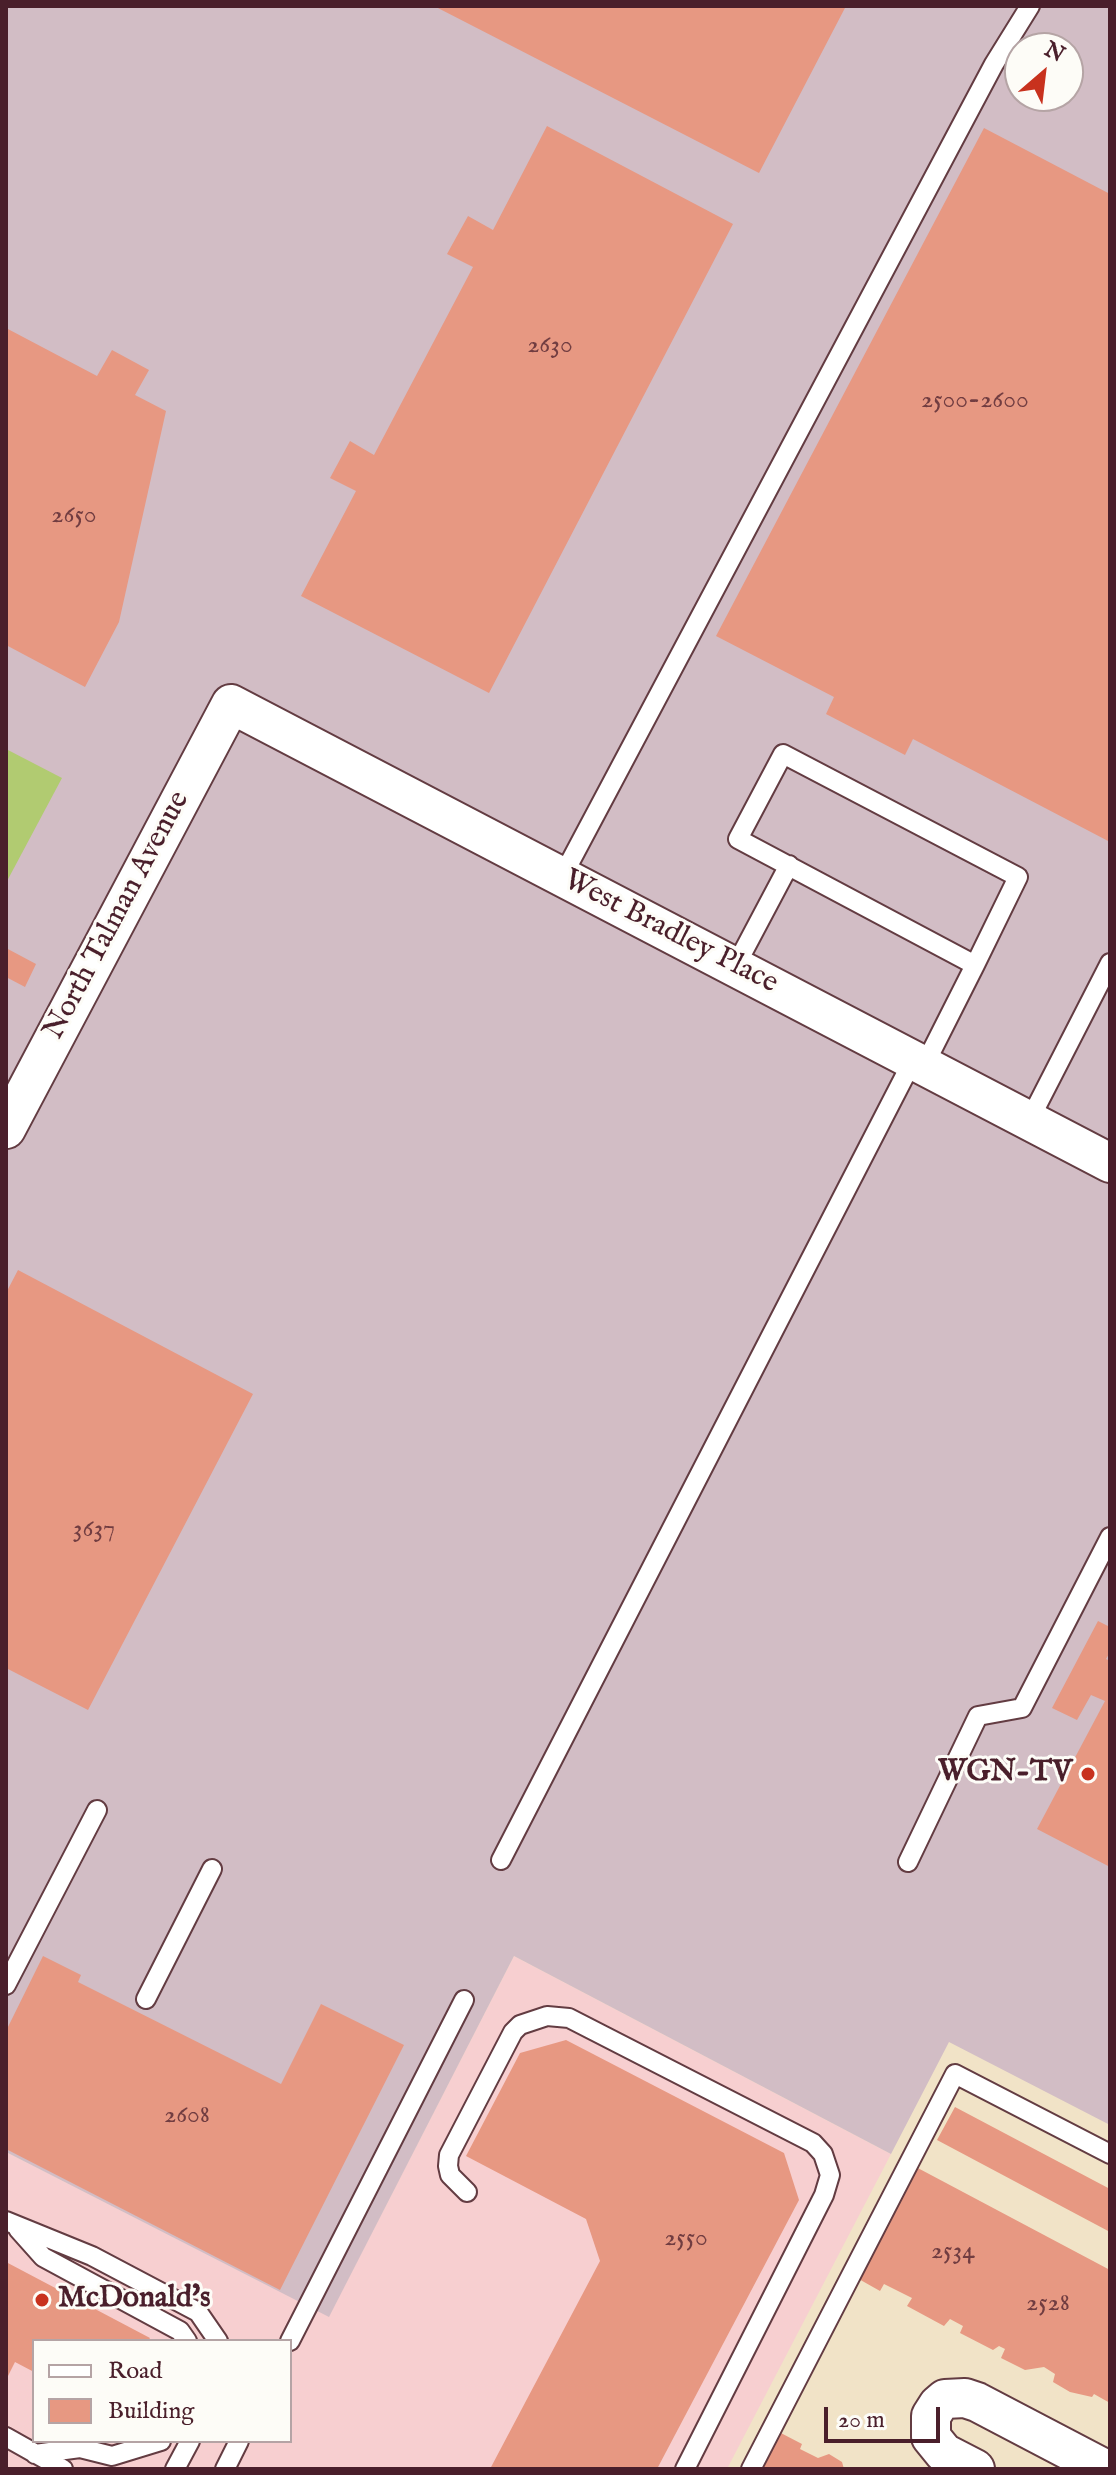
<!DOCTYPE html>
<html>
<head>
<meta charset="utf-8">
<style>
	body { margin:0 }
	#map { position:relative; width:1116px; height:2475px; overflow:hidden; background:#f1e3c7; font-family:"IM FELL English",serif }
	canvas { display:block }
	.frame { position:absolute; inset:0; border:8px solid #4a1f2b; pointer-events:none }
	.legend { position:absolute; left:32px; top:2339px; width:260px; height:104px; box-sizing:border-box; background:#fdfcf7; border:2px solid #b5a4a5; margin:0; padding:10px 14px; list-style:none; font-size:24px; color:#4a1f2b }
	.legend li { display:flex; align-items:center; gap:16px; height:40px }
	.legend b { width:40px; border:2px solid #b5a4a5 }
	.north { position:absolute; left:1004px; top:32px; width:80px; height:80px; box-sizing:border-box; background:#fdfcf7; border:2px solid #b5a4a5; border-radius:50%; rotate:28deg; font-size:22px; font-weight:700; line-height:32px; text-align:center; color:#4a1f2b }
	.north::after { content:''; display:block; margin:auto; width:28px; height:36px; background:#c8321e; clip-path:polygon(50% 0,100% 100%,50% 72%,0 100%) }
	.scale { position:absolute; left:824px; top:2407px; width:116px; height:36px; box-sizing:border-box; border:4px solid #4a1f2b; border-top:0; padding-left:10px; font-size:24px; line-height:28px; white-space:nowrap; color:#4a1f2b; -webkit-text-stroke:6px #fdfcf7; paint-order:stroke }
</style>
</head>
<body>
<div id="map">
<canvas width="1116" height="2475"></canvas>
<div class="frame"></div>
<ul class="legend">
<li><b style="height:10px;background:#fff"></b>Road</li>
<li><b style="height:22px;background:#e79882"></b>Building</li>
</ul>
<div class="north">N</div>
<div class="scale">20 m</div>
</div>
<script>
const context = document.querySelector('canvas').getContext('2d');
context.lineJoin = 'round';
function fillPath(path, color) { context.fillStyle = color; context.fill(path, 'evenodd'); }
const toPath = rows => new Path2D(rows.map(r => 'M' + r).join(''));
function stroke(path, color, width, dash) { context.strokeStyle = color; context.lineWidth = width; context.lineCap = dash ? 'butt' : 'round'; context.setLineDash(dash || []); context.stroke(path); }
function label(font, color, halo, rows, align = 'center') {
  context.font = font + ' "IM FELL English",serif'; context.lineWidth = 6; context.setLineDash([]); context.textBaseline = 'middle'; context.strokeStyle = halo; context.fillStyle = color; for (const [text, x, y, turn = 0] of rows) {
    context.save(); context.translate(x, y); context.rotate((+turn || 0) * Math.PI / 180); context.textAlign = isNaN(turn) ? turn : align; if (halo) context.strokeText(text, 0, 0); context.fillText(text, 0, 0); context.restore();
  }
}
fillPath(toPath([
	[514,1956,891,2154,727,2469,6,2469,6,2152,329,2316],
	[34,2341,290,2341,290,2441,34,2441]
]), '#f7cfd0');
fillPath(toPath([
	[6,6,1110,6,1110,2125,949,2042,891,2154,514,1956,329,2317,6,2152],
	[1020,48,1068,48,1068,96,1020,96]
]), '#d2bdc5');
fillPath(toPath([
	[6,749,62,778,6,883]
]), '#b1cb71');
fillPath(toPath([
	[434,6,846,6,759,173],
	[547,126,733,224,489,693,301,596,356,491,330,478,350,441,374,455,473,267,447,254,468,216,493,230],
	[984,128,1110,194,1110,842,913,739,905,755,826,714,834,697,716,636],
	[6,328,97,376,112,350,149,370,135,395,166,411,119,622,85,687,6,645],
	[6,948,36,964,25,987,6,977],
	[18,1270,253,1394,88,1710,6,1668,6,1293],
	[1098,1621,1110,1627,1110,1652,1106,1659,1110,1661,1110,1867,1037,1829,1105,1701,1091,1695,1077,1720,1052,1708],
	[43,1956,81,1975,78,1982,281,2084,321,2004,404,2045,280,2290,6,2149,6,2031],
	[566,2040,784,2153,799,2200,657,2469,490,2469,600,2261,586,2219,466,2156,520,2053],
	[955,2107,1110,2189,1110,2232,937,2140],
	[914,2166,1110,2270,1110,2403,1094,2394,1092,2397,1070,2392,1053,2382,1055,2374,1044,2367,1025,2370,1001,2358,1005,2349,999,2346,993,2350,960,2333,963,2326,950,2319,944,2326,907,2306,912,2298,884,2284,880,2291,857,2278],
	[6,2262,150,2338,148,2341,34,2341,34,2372,15,2362,6,2380],
	[777,2431,802,2444,800,2449,818,2458,829,2454,842,2462,844,2469,757,2469]
]), '#e79882');
const service = toPath([
	[562,877,994,64,1030,6],
	[735,967,789,865],
	[924,1066,975,965,1018,877,783,754,738,839,975,965],
	[1029,1121,1110,963],
	[501,1860,913,1060],
	[908,1862,978,1716,1022,1708,1110,1537],
	[6,1985,97,1810],
	[146,1999,212,1869],
	[467,2192,450,2175,448,2166,449,2155,513,2032,520,2025,547,2016,569,2018,813,2143,823,2154,830,2175,824,2195,685,2469],
	[6,2221,92,2256,198,2312,218,2341],
	[18,2229,43,2257,180,2331,187,2341],
	[290,2341,464,2000],
	[6,2437,63,2469],
	[35,2454,80,2448,112,2456,161,2441],
	[175,2469,190,2441],
	[225,2469,239,2441],
	[751,2469,955,2074,1110,2154]
]);
const minor = toPath([
	[6,1129,231,704,1110,1163],
	[975,2469,944,2453,931,2437,931,2416,938,2405,945,2399,965,2398,977,2402,1105,2469]
]);
stroke(service, '#633c42', 22);
stroke(minor, '#633c42', 42);
stroke(service, '#fff', 18);
stroke(minor, '#fff', 38);
for (const [x, y, r, color] of [
	[1088,1774,8,"#c8321e"],
	[42,2300,8,"#c8321e"]
]) { const dot = new Path2D(); dot.arc(x, y, r, 0, 2 * Math.PI); context.fillStyle = color; context.fill(dot); stroke(dot, '#fdfcf7', 3); }
label('26px', '#713d41', null, [
	["2630",550,347],
	["2500-2600",975,402],
	["2650",74,517],
	["3637",94,1531],
	["2608",187,2117],
	["2550",686,2240],
	["2534",953,2253],
	["2528",1048,2305]
]);
label('30px', '#4a1f2b', '#fdfcf7', [
	["North Talman Avenue",118,916,-62],
	["West Bradley Place",670,933,27]
]);
label('bold 30px', '#4a1f2b', '#fdfcf7', [
	["WGN-TV",1072,1774],
	["McDonald's",58,2300,"left"]
], 'right');
</script>
</body>
</html>
